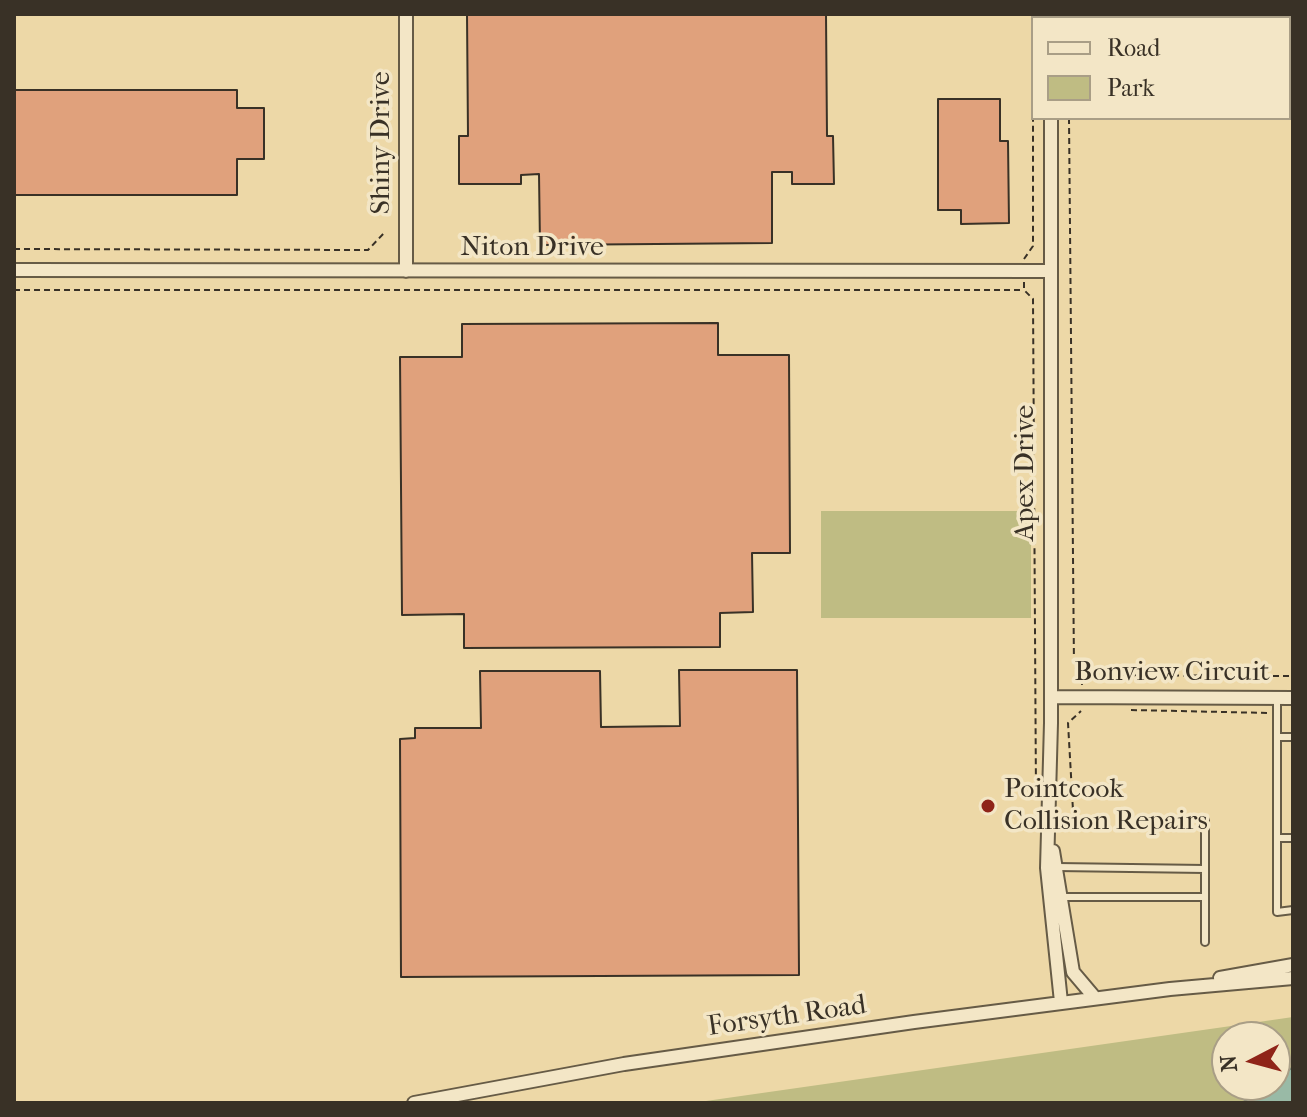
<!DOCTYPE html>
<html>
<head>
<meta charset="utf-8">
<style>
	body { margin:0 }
	#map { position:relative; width:1307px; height:1117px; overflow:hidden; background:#edd8a7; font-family:"IM FELL French Canon",serif }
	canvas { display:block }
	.frame { position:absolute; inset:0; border:16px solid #393126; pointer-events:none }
	.legend { position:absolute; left:1031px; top:16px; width:260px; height:104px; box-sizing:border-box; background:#f3e6c6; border:2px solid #a99e86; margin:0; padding:10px 14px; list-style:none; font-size:24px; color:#393126 }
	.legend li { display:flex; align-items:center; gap:16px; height:40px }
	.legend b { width:40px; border:2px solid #a99e86 }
	.north { position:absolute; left:1211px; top:1021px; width:80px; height:80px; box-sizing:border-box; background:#f3e6c6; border:2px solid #a99e86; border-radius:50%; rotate:264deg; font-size:22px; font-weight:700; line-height:32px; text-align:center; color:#393126 }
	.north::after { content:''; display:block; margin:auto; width:28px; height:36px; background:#8f2418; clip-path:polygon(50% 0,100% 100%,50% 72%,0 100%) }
</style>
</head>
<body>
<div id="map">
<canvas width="1307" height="1117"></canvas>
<div class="frame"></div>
<ul class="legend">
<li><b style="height:10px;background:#f3e6c6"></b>Road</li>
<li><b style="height:22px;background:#bfbc83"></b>Park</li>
</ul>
<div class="north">N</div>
</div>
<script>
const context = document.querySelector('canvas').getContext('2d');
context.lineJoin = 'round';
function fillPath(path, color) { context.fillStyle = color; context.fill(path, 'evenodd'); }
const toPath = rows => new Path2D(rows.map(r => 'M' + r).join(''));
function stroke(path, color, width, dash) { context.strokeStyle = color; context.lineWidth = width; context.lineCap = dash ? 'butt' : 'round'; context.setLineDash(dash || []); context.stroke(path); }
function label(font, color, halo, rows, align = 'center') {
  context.font = font + ' "IM FELL French Canon",serif'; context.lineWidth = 7; context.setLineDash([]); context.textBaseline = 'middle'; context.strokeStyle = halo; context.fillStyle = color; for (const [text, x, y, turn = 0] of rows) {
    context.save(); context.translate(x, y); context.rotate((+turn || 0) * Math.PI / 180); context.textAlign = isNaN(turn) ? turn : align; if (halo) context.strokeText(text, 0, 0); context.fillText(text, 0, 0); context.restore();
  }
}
fillPath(toPath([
	[821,511,1031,511,1031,618,821,618],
	[1293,1017,1293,1103,692,1103,1231,1026],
	[1227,1037,1275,1037,1275,1085,1227,1085]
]), '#bfbc83');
const water = toPath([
	[1293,1067,1293,1103,1242,1103,1268,1085,1275,1085,1275,1080,1293,1067]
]);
fillPath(water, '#99baa6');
stroke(water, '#738373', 2);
const building = toPath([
	[467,14,826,14,827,136,833,136,834,184,792,184,792,172,772,172,772,243,540,245,539,174,521,175,521,184,459,184,459,136,468,136,467,14],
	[14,90,237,90,237,108,264,108,264,159,237,159,237,195,14,195,14,90],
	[938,99,1000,99,1000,141,1008,141,1009,223,961,224,961,210,938,210,938,99],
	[718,323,718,355,789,355,790,553,752,553,753,612,720,613,720,647,464,648,464,614,402,615,400,357,462,357,462,324,718,323],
	[679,670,797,670,799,975,401,977,400,739,415,738,415,728,481,728,480,671,600,671,601,727,680,726,679,670]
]);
fillPath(building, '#e0a17c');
stroke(building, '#393126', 2);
const service = toPath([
	[1277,698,1277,912,1293,910],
	[1277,737,1293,737],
	[1277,838,1293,838],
	[1057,867,1205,869],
	[1060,897,1205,897],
	[1205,942,1205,820]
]);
const minor = toPath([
	[1051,14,1051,18],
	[1289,34,1293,34],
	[1051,118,1051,723,1047,868,1061,1002],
	[14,270,1049,271],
	[406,271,406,14],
	[1051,697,1293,698],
	[1053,851,1073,972,1095,998],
	[1220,978,1293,965],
	[414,1103,624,1064,914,1022,1170,989,1293,978]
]);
stroke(service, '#665b46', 10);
stroke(minor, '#665b46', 16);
stroke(toPath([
	[1077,16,1293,16],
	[1033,18,1033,14],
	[1289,47,1293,47],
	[1069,118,1074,666,1083,675,1082,685],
	[14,249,368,250,385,232],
	[1024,259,1033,246,1033,74],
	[1024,282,1024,290,1033,299,1036,796],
	[14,290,1024,290],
	[1083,675,1293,676],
	[1131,710,1269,713],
	[1074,828,1068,723,1081,711]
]), '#393126', 2, [6, 4]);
stroke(service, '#f3e6c6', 6);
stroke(minor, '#f3e6c6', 12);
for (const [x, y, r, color] of [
	[988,806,8,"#8f2418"]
]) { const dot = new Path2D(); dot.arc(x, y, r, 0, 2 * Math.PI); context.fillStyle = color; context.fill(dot); stroke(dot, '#f3e6c6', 3); }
label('28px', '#393126', '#f3e6c6', [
	["Shiny Drive",382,143,-90],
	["Niton Drive",532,248],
	["Apex Drive",1026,473,-90],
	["Bonview Circuit",1172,673],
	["Forsyth Road",787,1017,-8]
]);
label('28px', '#393126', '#f3e6c6', [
	["Pointcook",1004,790],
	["Collision Repairs",1004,822]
], 'left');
</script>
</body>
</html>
